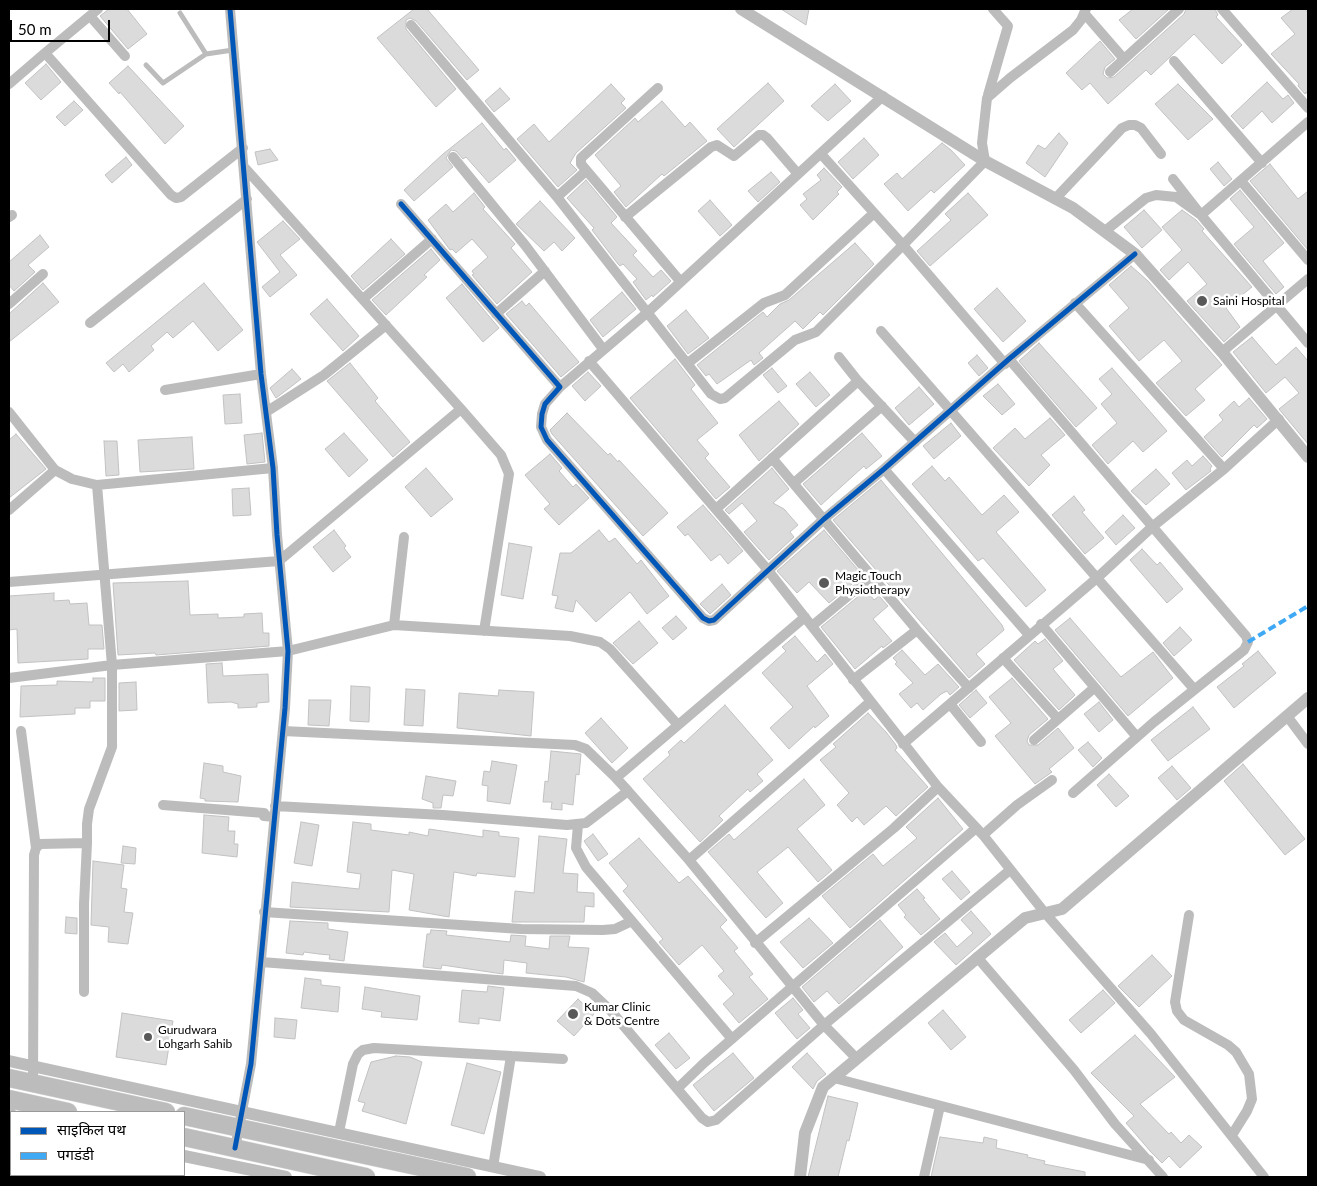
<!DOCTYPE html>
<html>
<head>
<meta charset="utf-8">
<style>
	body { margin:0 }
	#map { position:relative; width:1317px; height:1186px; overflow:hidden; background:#fff; font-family:Lato,"Noto Sans Devanagari",sans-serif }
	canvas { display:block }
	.frame { position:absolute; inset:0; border:10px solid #000; pointer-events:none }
	.legend { position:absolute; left:10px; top:1111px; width:175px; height:65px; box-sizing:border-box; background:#fff; border:1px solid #999; margin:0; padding:6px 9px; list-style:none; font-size:15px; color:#000 }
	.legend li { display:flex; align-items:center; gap:10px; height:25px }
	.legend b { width:25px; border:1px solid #999 }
	.scale { position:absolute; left:10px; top:20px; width:100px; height:22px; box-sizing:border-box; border:2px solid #000; border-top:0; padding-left:6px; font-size:15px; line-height:18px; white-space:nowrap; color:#000; -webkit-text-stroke:4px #fff; paint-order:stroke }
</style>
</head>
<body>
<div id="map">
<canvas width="1317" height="1186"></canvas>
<div class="frame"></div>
<ul class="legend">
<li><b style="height:6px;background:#0057b8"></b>साइकिल पथ</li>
<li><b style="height:6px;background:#3fa9f5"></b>पगडंडी</li>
</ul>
<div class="scale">50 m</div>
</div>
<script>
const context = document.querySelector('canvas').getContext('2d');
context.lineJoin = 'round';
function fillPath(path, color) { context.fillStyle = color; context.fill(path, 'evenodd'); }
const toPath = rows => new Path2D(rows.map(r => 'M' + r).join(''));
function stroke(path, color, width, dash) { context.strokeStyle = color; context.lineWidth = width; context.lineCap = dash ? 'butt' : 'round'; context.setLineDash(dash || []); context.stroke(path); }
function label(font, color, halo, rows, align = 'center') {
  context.font = font + ' Lato,sans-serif'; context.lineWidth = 5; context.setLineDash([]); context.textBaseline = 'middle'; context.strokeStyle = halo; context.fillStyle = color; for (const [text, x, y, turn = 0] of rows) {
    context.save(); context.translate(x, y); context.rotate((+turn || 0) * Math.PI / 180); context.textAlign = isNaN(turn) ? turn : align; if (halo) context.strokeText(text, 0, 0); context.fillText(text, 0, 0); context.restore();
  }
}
const building = toPath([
	[109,9,127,9,147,34,128,49,100,16,109,9],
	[414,9,427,9,479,70,467,80,416,21,410,18,406,20,406,29,456,89,436,107,377,38,414,9],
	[781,9,809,9,806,25,781,9],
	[1133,9,1169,9,1136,39,1119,20,1133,9],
	[1186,9,1215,9,1218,15,1216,17,1242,45,1222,64,1194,34,1151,75,1146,70,1108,104,1090,83,1082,90,1066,73,1100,41,1115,59,1105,67,1103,74,1107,78,1114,77,1184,14,1186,9],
	[1293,9,1305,9,1308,13,1308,95,1306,92,1305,94,1298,86,1299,84,1271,54,1295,34,1281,18,1293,9],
	[46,64,61,82,41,100,25,83,46,64],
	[128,66,184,126,165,144,120,92,119,94,109,83,128,66],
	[1267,82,1283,99,1288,95,1294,103,1272,123,1262,111,1243,129,1231,116,1267,82],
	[768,83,784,101,734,147,717,129,768,83],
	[611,84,625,99,621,103,626,108,576,153,570,163,577,170,558,187,517,139,534,124,549,142,611,84],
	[835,84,851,101,828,121,811,106,835,84],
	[1178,84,1213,119,1188,140,1155,104,1178,84],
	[500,88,510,99,494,112,485,101,500,88],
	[74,101,83,110,65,126,56,117,74,101],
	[662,101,685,127,690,122,707,141,664,176,662,174,626,207,614,192,621,186,595,155,635,118,638,122,662,101],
	[482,123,504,150,506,148,516,160,489,183,466,157,463,159,456,151,451,150,446,158,453,167,414,201,404,190,443,154,482,123],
	[1059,133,1068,143,1045,177,1026,163,1038,145,1045,149,1059,133],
	[864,138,879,155,853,179,838,162,864,138],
	[942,143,951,150,965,165,934,193,931,190,908,211,884,184,897,173,902,179,942,143],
	[270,149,278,160,258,165,255,152,270,149],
	[126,157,132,165,112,183,105,175,126,157],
	[1218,162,1232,179,1224,186,1210,169,1218,162],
	[1270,164,1298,199,1308,191,1308,250,1250,181,1270,164],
	[824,168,842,187,837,192,839,194,813,220,800,205,807,199,803,194,821,180,817,175,824,168],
	[771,172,780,182,758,202,748,191,771,172],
	[586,180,617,217,611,223,637,251,633,255,653,277,661,270,671,281,653,297,652,295,646,300,633,282,637,279,623,264,620,266,618,264,592,230,594,228,567,198,586,180],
	[1240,190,1284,243,1263,261,1284,287,1276,294,1234,244,1254,227,1230,199,1240,190],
	[474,193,485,207,483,209,515,244,511,248,532,272,497,304,472,275,474,274,472,271,488,257,472,239,456,253,452,249,450,250,428,220,446,204,453,212,474,193],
	[968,193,988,215,930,266,917,251,951,220,945,214,968,193],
	[710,200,732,225,720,236,698,211,710,200],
	[540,201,575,238,562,251,554,242,544,251,516,224,540,201],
	[1144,210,1162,230,1142,248,1124,227,1144,210],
	[1182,210,1196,220,1204,229,1202,231,1252,287,1226,308,1240,327,1224,342,1187,301,1207,284,1188,262,1169,280,1160,270,1182,250,1162,227,1182,210],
	[283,221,300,239,280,255,297,275,270,297,262,287,280,272,257,242,283,221],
	[40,235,49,247,28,265,35,272,14,291,9,285,9,262,40,235],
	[391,239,405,254,363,290,351,276,391,239],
	[855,243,874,264,823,315,820,312,803,329,795,321,759,353,763,358,754,365,751,360,717,384,709,374,706,376,697,365,763,312,767,317,780,304,789,300,855,243],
	[431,249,440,260,424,275,427,277,386,315,372,300,431,249],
	[1131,266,1148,281,1222,365,1195,389,1205,400,1186,416,1156,383,1182,361,1164,340,1139,361,1109,326,1129,308,1109,285,1131,266],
	[43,283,59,302,9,342,9,314,43,283],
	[204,283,243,330,218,351,193,321,173,338,167,332,151,346,154,350,129,372,123,364,114,372,106,363,204,283],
	[462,284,499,328,483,342,446,298,462,284],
	[997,288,1026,321,1003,342,974,309,997,288],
	[622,292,636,309,603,337,590,320,622,292],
	[327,299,359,336,343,351,310,314,327,299],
	[522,301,526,306,529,303,579,362,561,377,506,314,522,301],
	[686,310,709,338,688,354,667,326,686,310],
	[1252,337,1276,365,1296,347,1308,361,1308,444,1279,409,1299,393,1285,377,1266,393,1233,352,1252,337],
	[1039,343,1097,408,1076,427,1019,361,1039,343],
	[977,355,988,368,979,376,968,363,977,355],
	[675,359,695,385,691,389,718,423,697,440,709,454,705,458,730,487,716,499,630,398,675,359],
	[350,363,378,398,375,401,410,442,393,457,327,381,350,363],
	[772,368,787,386,778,393,763,375,772,368],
	[1112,368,1167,431,1143,452,1133,441,1108,464,1092,445,1117,423,1101,404,1112,394,1099,379,1112,368],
	[292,369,301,379,276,398,270,388,292,369],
	[588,372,601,386,585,401,572,386,588,372],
	[810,372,830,395,816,407,796,384,810,372],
	[998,384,1015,404,1002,415,983,396,998,384],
	[919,387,934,404,909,425,895,408,919,387],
	[240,394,242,423,225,424,223,395,240,394],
	[1249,398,1267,419,1257,428,1254,425,1222,457,1204,437,1223,420,1219,415,1234,401,1239,407,1249,398],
	[779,401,799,424,759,461,739,435,779,401],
	[567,413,608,455,610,453,618,462,619,460,668,513,643,536,552,434,550,430,567,413],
	[1050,418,1065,435,1041,455,1050,465,1029,486,993,448,1015,428,1025,439,1050,418],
	[951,423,961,436,934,459,923,446,951,423],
	[262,433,265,462,247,464,244,435,262,433],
	[344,433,368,460,349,477,325,449,344,433],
	[862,433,882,456,866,469,864,466,821,505,803,484,862,433],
	[16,434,46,469,9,498,9,440,16,434],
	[192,437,194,469,140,472,138,440,192,437],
	[104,441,117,441,119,475,106,476,104,441],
	[550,454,562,468,559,471,573,487,576,484,589,498,559,525,544,509,550,504,525,475,550,454],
	[1203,456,1212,466,1210,469,1211,471,1186,490,1172,473,1187,460,1192,466,1203,456],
	[932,466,945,481,949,477,982,515,1004,495,1019,512,996,532,1046,590,1026,607,983,558,978,561,912,484,932,466],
	[426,468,453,499,431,517,405,487,426,468],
	[772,468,789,489,773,503,784,509,798,525,790,532,794,537,769,560,744,532,757,521,742,503,729,514,725,510,772,468],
	[1156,469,1170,484,1146,505,1131,491,1156,469],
	[881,480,1002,625,1004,630,976,654,985,664,969,678,833,520,881,480],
	[249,488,251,515,233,516,232,489,249,488],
	[1074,496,1085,510,1082,512,1104,538,1085,554,1052,515,1074,496],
	[703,505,743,551,728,564,720,554,711,561,688,534,685,536,677,527,703,505],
	[1123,515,1135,528,1116,545,1105,532,1123,515],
	[334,530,346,546,344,548,351,557,333,572,313,547,334,530],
	[599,530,609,542,615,538,637,564,641,560,669,596,647,614,630,592,596,622,576,600,573,612,555,608,558,596,552,595,560,553,571,553,599,530],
	[824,530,859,571,853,576,857,580,829,603,809,582,797,593,777,571,824,530],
	[509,543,532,547,523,599,501,595,509,543],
	[1142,549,1157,565,1160,562,1183,589,1167,603,1130,560,1142,549],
	[188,581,190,615,218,614,218,618,244,617,244,614,262,613,263,633,269,633,269,646,156,655,155,653,118,655,113,583,188,581],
	[722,584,731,595,710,614,700,604,722,584],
	[866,590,874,600,879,596,888,606,873,619,892,641,883,648,882,646,855,669,821,627,866,590],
	[54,593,54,601,69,600,70,604,87,603,89,625,102,625,104,649,88,649,88,659,18,663,17,629,9,630,9,596,54,593],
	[676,616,687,628,673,640,662,628,676,616],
	[1070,618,1121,677,1153,652,1173,678,1128,716,1055,630,1070,618],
	[639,621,658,643,633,664,613,643,639,621],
	[1180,627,1192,640,1174,656,1163,643,1180,627],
	[795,636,817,662,825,654,833,664,807,686,829,716,815,728,814,726,789,749,770,728,793,707,762,673,786,651,782,647,795,636],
	[1045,639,1063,661,1053,669,1075,695,1059,710,1014,660,1035,641,1038,644,1045,639],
	[902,650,925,675,938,664,959,687,950,695,947,691,941,694,923,710,917,703,911,708,899,694,913,683,895,664,897,662,893,658,902,650],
	[1258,651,1276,673,1234,708,1217,687,1244,666,1242,664,1258,651],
	[222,663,223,676,268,674,269,702,257,703,257,707,238,708,238,704,231,702,208,703,206,664,222,663],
	[93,678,105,678,105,701,90,701,90,708,75,708,75,714,20,717,21,686,57,685,57,681,93,682,93,678],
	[1012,678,1048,719,1029,735,1027,741,1029,745,1038,745,1058,728,1074,748,1049,769,1052,772,1035,784,995,736,1011,723,989,697,1012,678],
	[136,682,137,710,119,711,119,683,136,682],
	[351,686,370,687,369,722,350,721,351,686],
	[406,689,425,690,423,726,404,725,406,689],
	[499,690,534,692,531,736,457,728,459,693,498,696,499,690],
	[976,690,987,703,970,718,959,705,976,690],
	[309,700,331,700,329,726,308,725,309,700],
	[1099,702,1113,720,1099,732,1084,714,1099,702],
	[725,705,773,760,757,774,763,781,750,792,748,789,719,816,723,820,700,842,643,779,670,755,668,752,681,740,684,743,725,705],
	[1193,707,1210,729,1168,761,1151,740,1193,707],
	[868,713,886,732,896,745,897,748,895,750,928,787,896,816,886,806,864,825,857,817,852,822,837,805,849,793,820,760,836,747,833,744,868,713],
	[601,718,628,748,612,763,585,733,601,718],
	[1088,742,1102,758,1093,767,1078,750,1088,742],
	[551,751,581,754,579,775,576,774,573,805,562,803,562,810,551,809,552,802,543,802,545,781,548,782,551,751],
	[492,761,517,765,510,804,487,801,488,786,482,785,484,771,490,772,492,761],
	[204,763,223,766,223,772,241,776,238,802,205,801,205,799,200,798,204,763],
	[1243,764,1305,839,1285,855,1224,781,1243,764],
	[1172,766,1191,788,1177,800,1158,778,1172,766],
	[1109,774,1129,796,1116,807,1097,785,1109,774],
	[426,776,456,781,453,796,443,795,441,808,433,808,433,803,422,799,426,776],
	[804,779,825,805,797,829,832,870,818,882,788,847,757,872,783,903,766,918,708,852,729,834,734,840,804,779],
	[938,798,963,829,850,928,822,896,873,854,883,866,917,838,906,827,938,798],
	[204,815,229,817,228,831,235,831,234,844,238,844,237,857,202,853,204,815],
	[301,822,319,825,312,866,294,863,301,822],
	[353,822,371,824,371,830,409,835,409,832,428,836,429,829,483,837,483,830,499,832,499,836,519,838,515,877,477,873,476,876,454,872,449,917,409,910,414,874,392,870,389,912,290,907,292,882,359,889,361,874,347,872,353,822],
	[593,834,608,854,598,861,584,841,593,834],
	[539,836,567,839,563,873,578,874,577,892,594,893,594,907,585,906,584,922,512,922,515,891,534,893,539,836],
	[639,838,679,883,688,876,727,920,720,927,738,948,734,951,753,974,749,977,768,999,739,1023,723,1004,734,994,718,976,724,971,702,945,679,965,659,942,663,939,623,891,628,886,609,863,639,838],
	[123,846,136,848,135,864,121,863,123,846],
	[93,861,124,865,121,888,127,889,124,912,133,913,128,944,108,942,109,927,91,925,93,861],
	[952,871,970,892,961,900,942,879,952,871],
	[917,889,925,898,923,899,940,919,921,935,904,917,906,915,898,905,917,889],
	[971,911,991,934,956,965,934,942,945,933,957,947,973,933,961,920,971,911],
	[66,917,77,918,77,934,65,933,66,917],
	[809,918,833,943,803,968,780,942,809,918],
	[880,920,903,947,839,1004,827,991,814,1002,802,987,880,920],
	[290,921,328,923,328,929,348,932,344,961,329,959,330,955,319,954,304,952,303,955,286,953,290,921],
	[431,930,447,931,446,935,510,942,511,935,526,936,525,946,549,949,550,936,570,936,568,947,589,948,584,982,566,977,526,973,527,963,504,960,503,974,442,965,441,969,423,967,427,934,430,934,431,930],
	[1152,955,1172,976,1139,1007,1118,986,1152,955],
	[305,978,321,980,321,985,340,987,338,1012,301,1008,305,978],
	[488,986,504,988,500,1021,479,1018,479,1024,459,1022,462,990,487,992,488,986],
	[365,987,420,996,417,1020,381,1017,382,1012,362,1009,365,987],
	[1103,990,1115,1003,1081,1033,1069,1020,1103,990],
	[793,998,803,1010,798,1014,810,1028,797,1039,775,1013,793,998],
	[578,999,594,1014,574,1036,557,1021,578,999],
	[943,1010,966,1037,951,1050,928,1023,943,1010],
	[122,1013,173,1021,166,1065,116,1057,122,1013],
	[275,1018,297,1020,295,1039,274,1037,275,1018],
	[669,1033,690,1058,676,1069,655,1045,669,1033],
	[1135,1035,1175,1077,1140,1104,1169,1134,1171,1132,1181,1143,1189,1135,1202,1147,1180,1168,1169,1156,1162,1163,1151,1152,1126,1123,1134,1116,1091,1073,1135,1035],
	[733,1053,754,1078,714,1111,693,1085,733,1053],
	[807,1053,826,1074,817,1081,813,1089,792,1067,807,1053],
	[396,1056,410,1057,422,1062,406,1124,362,1111,365,1103,358,1101,371,1062,396,1056],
	[467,1063,501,1072,484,1134,451,1125,467,1063],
	[828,1096,858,1103,849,1141,847,1140,838,1177,808,1177,828,1096],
	[940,1137,983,1143,984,1137,997,1140,996,1148,1028,1155,1027,1157,1045,1161,1044,1164,1085,1172,1085,1177,931,1177,940,1137]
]);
fillPath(building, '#dbdbdb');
stroke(building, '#c2c2c2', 1);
const trunk = toPath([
	[9,1078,166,1112],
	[9,1099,68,1112],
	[184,1116,467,1177],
	[184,1137,366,1177]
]);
stroke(trunk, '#dbdbdb', 19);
stroke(toPath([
	[180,13,206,54],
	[146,65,163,83,206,54,233,50]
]), '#bcbcbc', 5);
stroke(toPath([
	[98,9,45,53,171,195,176,198,181,197,243,148],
	[230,9,261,374,273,468,277,535,288,651,285,708,251,1064,235,1148],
	[1222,9,1308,108],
	[1084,13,1124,59],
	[90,16,125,56],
	[411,25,557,197,711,394,720,399,725,398,795,340,816,332,903,245,821,154],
	[1174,61,1262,163],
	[1110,72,1179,9],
	[9,84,45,53],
	[658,88,581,158,581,164,680,281],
	[988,95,1008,26,993,9],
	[453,157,525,245,603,349],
	[1173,179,1201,215,1308,122],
	[1241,181,1308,260],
	[557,197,586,171],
	[1055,199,1122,128,1129,125,1135,125,1141,128,1161,154],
	[401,204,560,387,545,404,542,414,541,427,547,440,703,618,709,621,714,620,824,519,884,469,1009,359,1135,254],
	[9,217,12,215],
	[625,217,711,147,717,145,734,156,759,135,763,135,767,138,798,174],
	[1105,231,1146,198,1156,195,1176,197,1201,215,1308,343],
	[363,299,432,239],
	[1075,303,1224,469],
	[9,304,43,274],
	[496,314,545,271],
	[90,323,247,199],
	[881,331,1194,689],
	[1222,352,1308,279],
	[839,357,858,381],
	[1009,359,1246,636,1248,642,1244,650,1154,722,1073,793],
	[589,361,767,569,938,787,983,835,1045,913,1151,1034,1264,1177],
	[688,363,764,303,785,295,874,213],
	[1005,364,903,245,985,161,982,143,987,98,1010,78,1073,30,1081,20,1086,9],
	[560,387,648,312,883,96],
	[165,390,261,374],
	[461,409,501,455,509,474,484,631],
	[9,412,55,470,72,479,97,485],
	[266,412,324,375,386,325],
	[772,458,917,630,969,688],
	[273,468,97,485,112,665,288,651,394,625,570,636,600,642,610,649,678,725],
	[884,469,1029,635],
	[794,483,882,406],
	[716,509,858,381,915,442],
	[9,510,55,470],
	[9,582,279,561,461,409,245,168],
	[1041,624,1137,737],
	[394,625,404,537],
	[812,626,872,576],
	[1003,658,1058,719],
	[9,678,112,665,112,747,89,809,87,824,87,843],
	[853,680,917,630],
	[950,704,981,742],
	[1287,716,1308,744],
	[21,731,36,848],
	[283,731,575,745,586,749,616,778],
	[1034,740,1094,688],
	[903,744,1097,578,1152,527,1224,469,1279,419],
	[628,791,689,860,824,1025,857,1059],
	[163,805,264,813,264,816,274,817],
	[275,806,443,815,567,825,586,823,628,791,616,778,805,617],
	[578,825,576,848,586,867,732,1039],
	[983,835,1017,805,1052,780],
	[689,860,870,702],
	[264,912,521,929,603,930,615,929,632,921],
	[1189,915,1175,1002,1177,1011,1184,1020,1228,1045,1236,1052,1249,1074,1252,1099,1247,1111,1232,1135],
	[755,943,894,828,938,787],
	[977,957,1074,1070,1115,1124,1163,1177],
	[261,962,576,986,592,993,611,1011,702,1118,708,1122,716,1120,824,1025,1010,870],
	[834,1078,1149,1160],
	[33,1084,34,855,36,848,40,844,87,843,84,904,84,992],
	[678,1088,704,1063,975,829],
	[339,1132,353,1064,358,1054,363,1050,374,1048,563,1059],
	[493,1167,511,1056],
	[100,1175,102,1177],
	[59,1177,62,1175],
	[924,1177,940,1106]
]), '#bcbcbc', 10);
stroke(toPath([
	[741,9,985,161,1073,208,1135,254,1222,352,1308,457],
	[9,1061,540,1177],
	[9,1113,11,1114],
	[184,1156,286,1177],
	[800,1177,805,1133,823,1087,1025,918,1062,909,1308,698]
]), '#bcbcbc', 12);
stroke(trunk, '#bcbcbc', 18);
stroke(toPath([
	[1248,642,1308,606]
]), '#3fa9f5', 4, [8, 4]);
stroke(toPath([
	[230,9,261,374,273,468,277,535,288,651,285,708,251,1064,235,1148],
	[401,204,560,387,545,404,542,414,541,427,547,440,703,618,709,621,714,620,824,519,884,469,1009,359,1135,254]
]), '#0057b8', 5);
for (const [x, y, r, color] of [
	[1202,301,6,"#595959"],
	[824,583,6,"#595959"],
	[573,1014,6,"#595959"],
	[148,1037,5,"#595959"]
]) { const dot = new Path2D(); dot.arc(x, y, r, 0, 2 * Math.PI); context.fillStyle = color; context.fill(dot); stroke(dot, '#fff', 2); }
label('12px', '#000', '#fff', [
	["Saini Hospital",1213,301],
	["Magic Touch",835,576],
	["Physiotherapy",835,590],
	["Kumar Clinic",584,1007],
	["& Dots Centre",584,1021],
	["Gurudwara",158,1030],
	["Lohgarh Sahib",158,1044]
], 'left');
</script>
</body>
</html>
